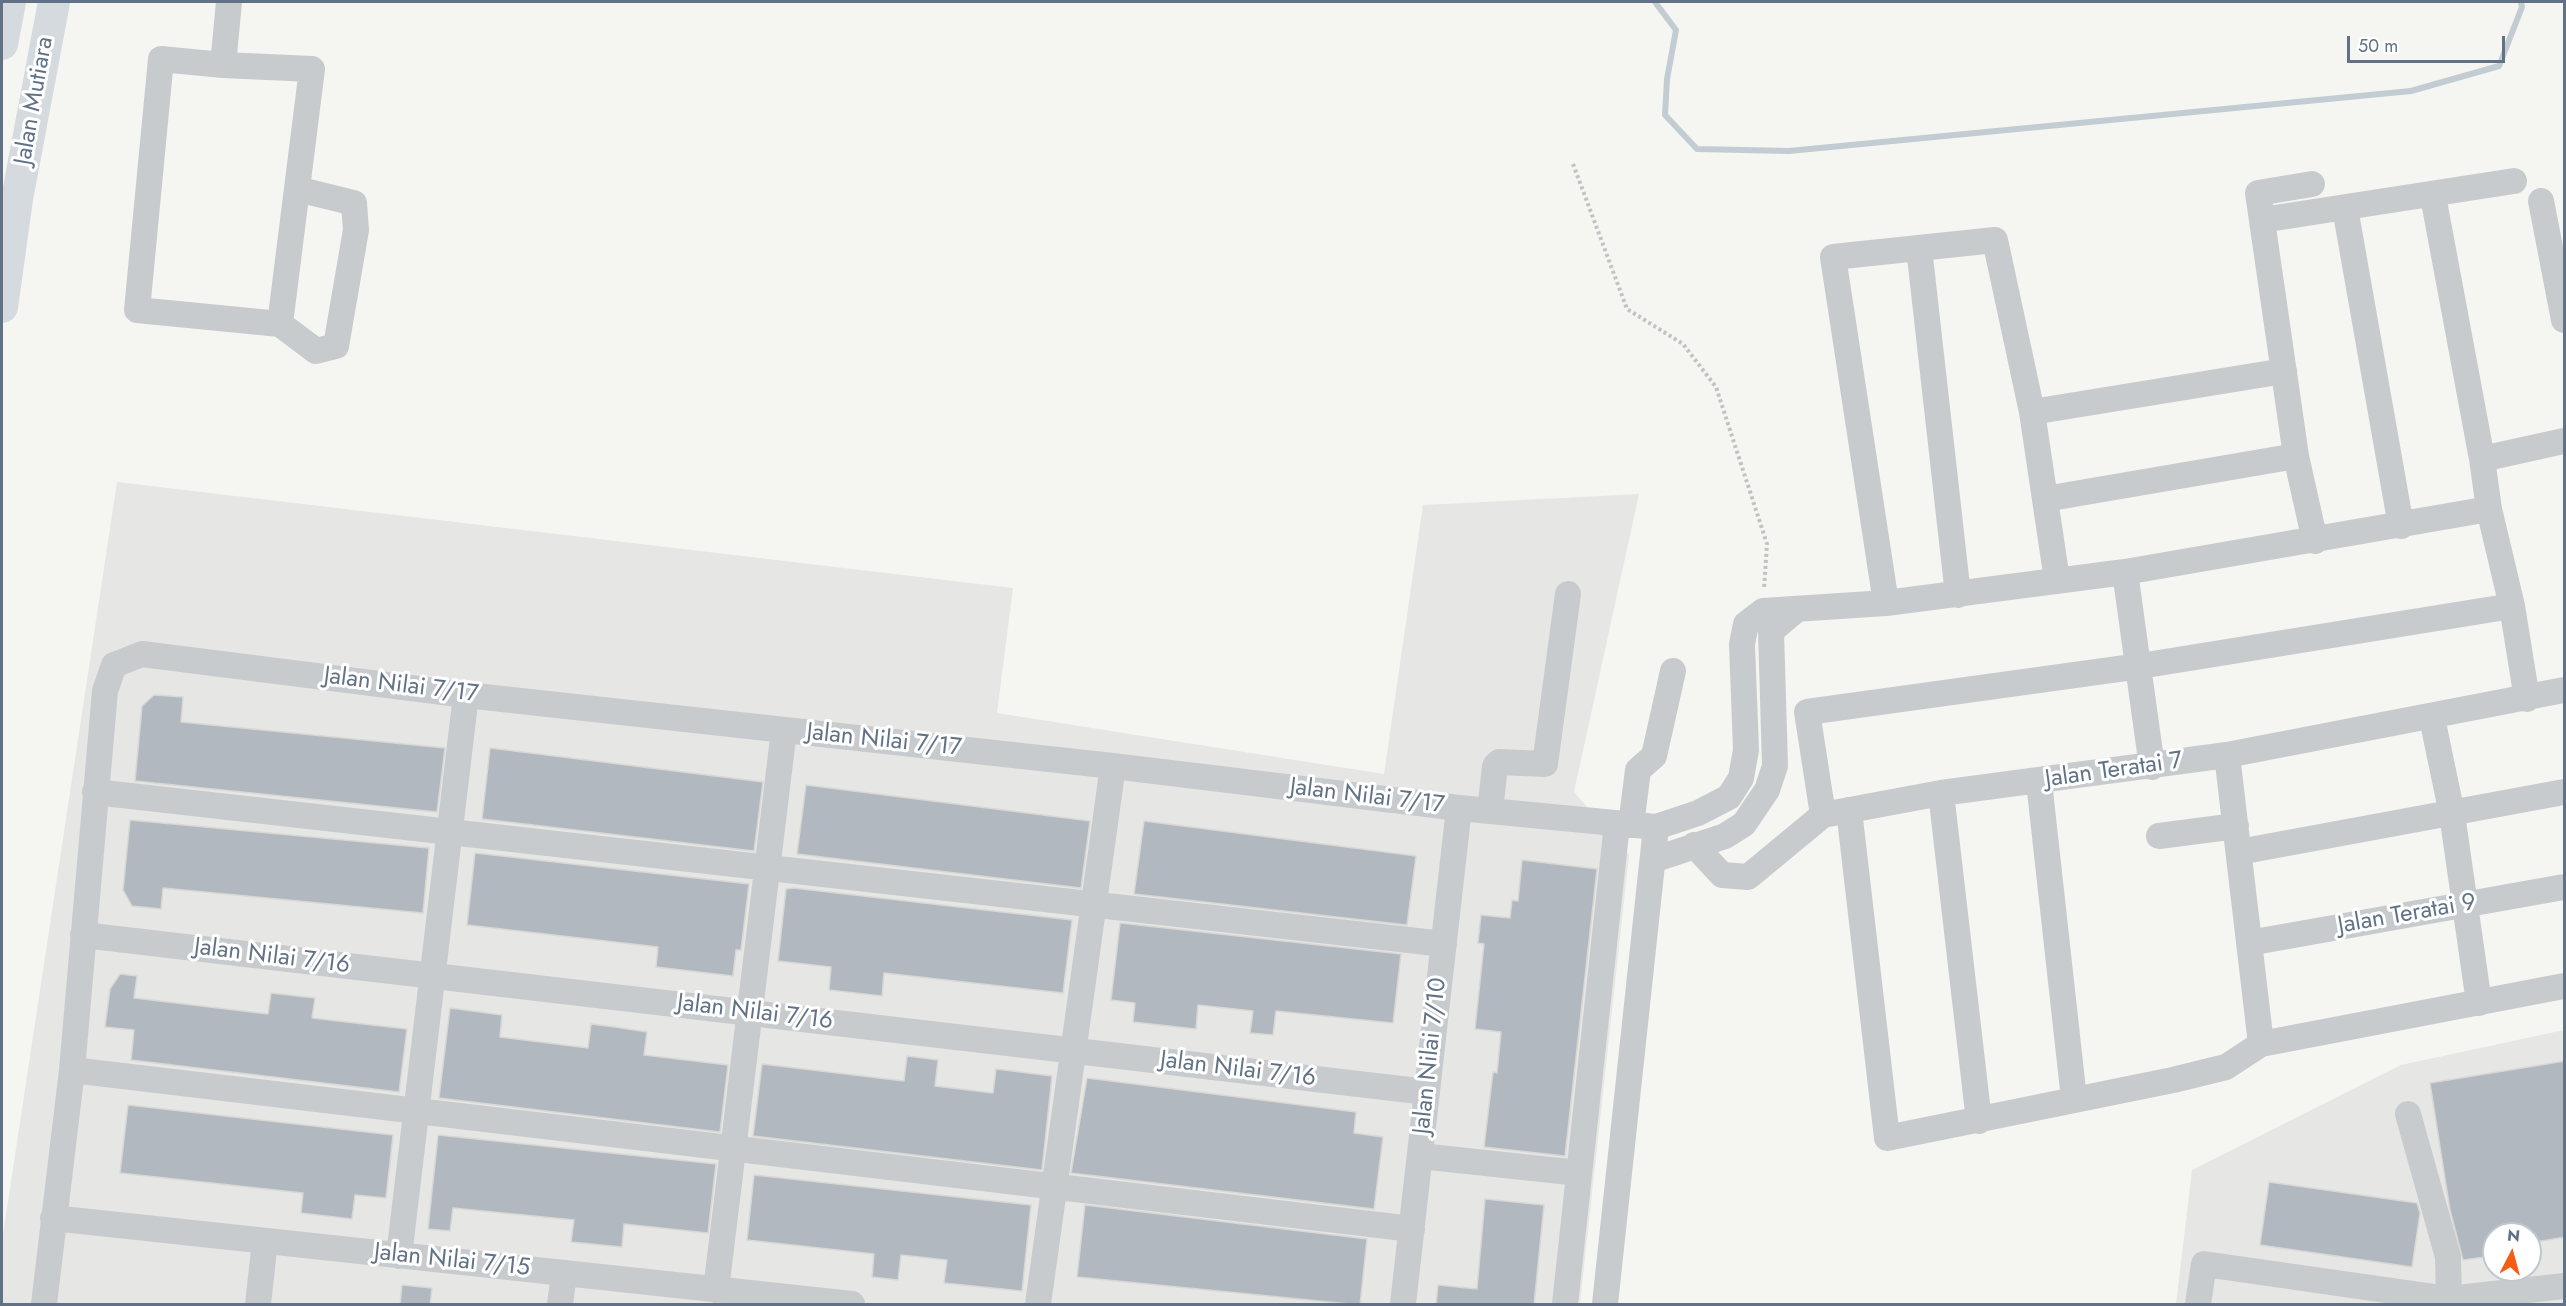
<!DOCTYPE html>
<html>
<head>
<meta charset="utf-8">
<style>
	body { margin:0 }
	#map { position:relative; width:2566px; height:1306px; overflow:hidden; background:#f5f6f1; font-family:Jost,sans-serif }
	canvas { display:block }
	.frame { position:absolute; inset:0; border:3px solid #617286; pointer-events:none }
	.north { position:absolute; left:2482px; top:1222px; width:60px; height:60px; box-sizing:border-box; background:#fff; border:2px solid #c0c7cf; border-radius:50%; rotate:6deg; font-size:16px; font-weight:700; line-height:24px; text-align:center; color:#617286 }
	.north::after { content:''; display:block; margin:auto; width:21px; height:27px; background:#f45d13; clip-path:polygon(50% 0,100% 100%,50% 72%,0 100%) }
	.scale { position:absolute; left:2347px; top:36px; width:158px; height:27px; box-sizing:border-box; border:3px solid #617286; border-top:0; padding-left:8px; font-size:18px; line-height:21px; white-space:nowrap; color:#617286; -webkit-text-stroke:4px #fff; paint-order:stroke }
</style>
</head>
<body>
<div id="map">
<canvas width="2566" height="1306"></canvas>
<div class="frame"></div>
<div class="north">N</div>
<div class="scale">50 m</div>
</div>
<script>
const context = document.querySelector('canvas').getContext('2d');
context.lineJoin = 'round';
function fillPath(path, color) { context.fillStyle = color; context.fill(path, 'evenodd'); }
const toPath = rows => new Path2D(rows.map(r => 'M' + r).join(''));
function stroke(path, color, width, dash) { context.strokeStyle = color; context.lineWidth = width; context.lineCap = dash ? 'butt' : 'round'; context.setLineDash(dash || []); context.stroke(path); }
function label(font, color, halo, rows, align = 'center') {
  context.font = font + ' Jost,sans-serif'; context.lineWidth = 6; context.setLineDash([]); context.textBaseline = 'middle'; context.strokeStyle = halo; context.fillStyle = color; for (const [text, x, y, turn = 0] of rows) {
    context.save(); context.translate(x, y); context.rotate((+turn || 0) * Math.PI / 180); context.textAlign = isNaN(turn) ? turn : align; if (halo) context.strokeText(text, 0, 0); context.fillText(text, 0, 0); context.restore();
  }
}
fillPath(toPath([
	[117,482,1013,588,997,713,1384,774,1423,505,1639,494,1574,792,1629,855,1580,1304,2,1304,2,1241],
	[2564,1030,2564,1304,2176,1304,2192,1170,2401,1065],
	[2494,1234,2530,1234,2530,1270,2494,1270]
]), '#e6e7e5');
stroke(toPath([
	[1655,2,1676,30,1667,79,1665,115,1697,149,1789,151,2411,91,2499,66,2522,7,2521,2]
]), '#c2ccd2', 6);
const building = toPath([
	[154,695,183,697,181,722,445,748,437,812,135,781,142,706,154,695],
	[490,748,763,782,754,851,482,819,490,748],
	[806,785,1090,821,1081,888,797,854,806,785],
	[130,820,429,848,423,913,163,888,161,909,132,906,123,890,130,820],
	[1144,821,1416,856,1407,925,1134,894,1144,821],
	[475,853,749,884,741,950,736,950,733,976,656,967,658,947,467,925,475,853],
	[1522,860,1597,869,1565,1156,1484,1147,1493,1072,1497,1073,1501,1032,1475,1029,1484,944,1478,943,1481,915,1510,918,1512,900,1518,901,1522,860],
	[793,888,1072,920,1063,993,884,973,882,996,829,990,831,967,778,961,786,889,793,888],
	[1120,923,1401,954,1393,1023,1276,1011,1273,1035,1250,1033,1253,1011,1198,1005,1196,1029,1133,1022,1135,1003,1111,1000,1120,923],
	[120,974,137,976,134,998,268,1014,271,993,315,998,312,1018,407,1029,399,1092,131,1060,134,1030,105,1027,110,989,120,974],
	[450,1008,502,1015,500,1037,588,1048,591,1024,615,1027,647,1032,644,1055,728,1065,720,1132,439,1098,450,1008],
	[907,1056,938,1060,935,1086,993,1093,996,1069,1052,1076,1042,1170,753,1136,762,1064,904,1081,907,1056],
	[2565,1061,2565,1237,2530,1243,2530,1234,2494,1234,2494,1249,2484,1251,2485,1257,2463,1260,2450,1210,2430,1083,2565,1061],
	[1087,1078,1356,1112,1354,1133,1383,1137,1374,1209,1071,1173,1087,1078],
	[128,1105,393,1135,386,1198,355,1195,352,1219,301,1213,303,1193,120,1173,128,1105],
	[438,1135,716,1164,708,1233,624,1224,622,1247,571,1242,574,1220,453,1208,450,1231,428,1229,438,1135],
	[754,1175,1031,1205,1022,1291,944,1283,947,1260,901,1255,898,1280,872,1277,874,1254,747,1240,754,1175],
	[2269,1182,2417,1203,2420,1213,2412,1267,2260,1245,2269,1182],
	[1485,1199,1544,1205,1534,1305,1436,1305,1438,1285,1477,1289,1485,1199],
	[1085,1205,1367,1239,1360,1305,1077,1277,1085,1205],
	[402,1285,432,1288,430,1305,400,1305,402,1285]
]);
fillPath(building, '#b1b8bf');
stroke(building, '#d7d7d4', 1.5);
stroke(toPath([
	[1573,164,1627,309,1683,344,1716,387,1767,544,1764,589]
]), '#c0c2c4', 4, [3, 3]);
stroke(toPath([
	[223,65,312,69,280,324,137,310,161,59,223,65,229,2],
	[2312,184,2258,193,2296,456,2315,541],
	[2433,196,2482,459,2489,509,2512,606,2527,699],
	[2541,201,2564,320],
	[2345,208,2401,526],
	[2262,220,2514,181],
	[1919,248,1958,595],
	[280,324,316,351,336,346,356,230,354,203,297,189],
	[2032,412,2284,371],
	[2482,459,2564,441],
	[2045,499,2296,456],
	[2125,572,2152,767],
	[1886,603,1833,257,1995,240,2032,412,2057,580],
	[2432,718,2452,814,2479,1003],
	[2227,755,2261,1044],
	[2039,782,2074,1099],
	[95,792,1444,944],
	[1941,793,1979,1121],
	[1849,810,1887,1138,2173,1080,2226,1067,2261,1044,2564,986],
	[1490,811,1495,766,1499,762,1545,764,1568,594],
	[1823,815,1807,712,2140,666,2512,606],
	[1631,825,1638,770,1654,756,1673,671],
	[2159,836,2236,826],
	[1694,845,1722,875,1748,877,1823,815,1941,793,2227,755,2564,690],
	[2239,852,2564,792],
	[1653,860,1725,836,1744,824,1767,790,1775,766,1771,631,1797,609],
	[83,935,1427,1092],
	[2249,943,2564,887],
	[72,1070,1412,1229],
	[2408,1114,2448,1257,2449,1299,2564,1286],
	[1420,1156,1579,1173],
	[53,1218,852,1304],
	[399,1256,466,695],
	[716,1290,784,730],
	[44,1304,72,1070,105,691,114,665,142,654,466,695,1113,766,1459,808,1656,827,1698,813,1729,797,1741,778,1746,750,1742,644,1746,624,1763,611,1886,603,2125,572,2489,509],
	[258,1304,265,1241],
	[560,1304,564,1274],
	[1038,1304,1113,766],
	[1403,1304,1459,808],
	[1565,1304,1617,824],
	[1605,1304,1656,827],
	[2198,1304,2204,1264,2449,1299,2449,1304]
]), '#c8cbce', 26);
stroke(toPath([
	[2,44,10,2],
	[2,307,17,199,54,2]
]), '#d5dadf', 32);
label('24px', '#617286', '#fff', [
	["Jalan Mutiara",35,101,-80],
	["Jalan Nilai 7/17",401,686,7],
	["Jalan Nilai 7/17",884,741,6],
	["Jalan Teratai 7",2114,771,-8],
	["Jalan Nilai 7/17",1367,797,7],
	["Jalan Teratai 9",2407,915,-10],
	["Jalan Nilai 7/16",272,957,7],
	["Jalan Nilai 7/16",755,1013,7],
	["Jalan Nilai 7/10",1431,1056,-84],
	["Jalan Nilai 7/16",1238,1070,7],
	["Jalan Nilai 7/15",452,1261,6]
]);
</script>
</body>
</html>
